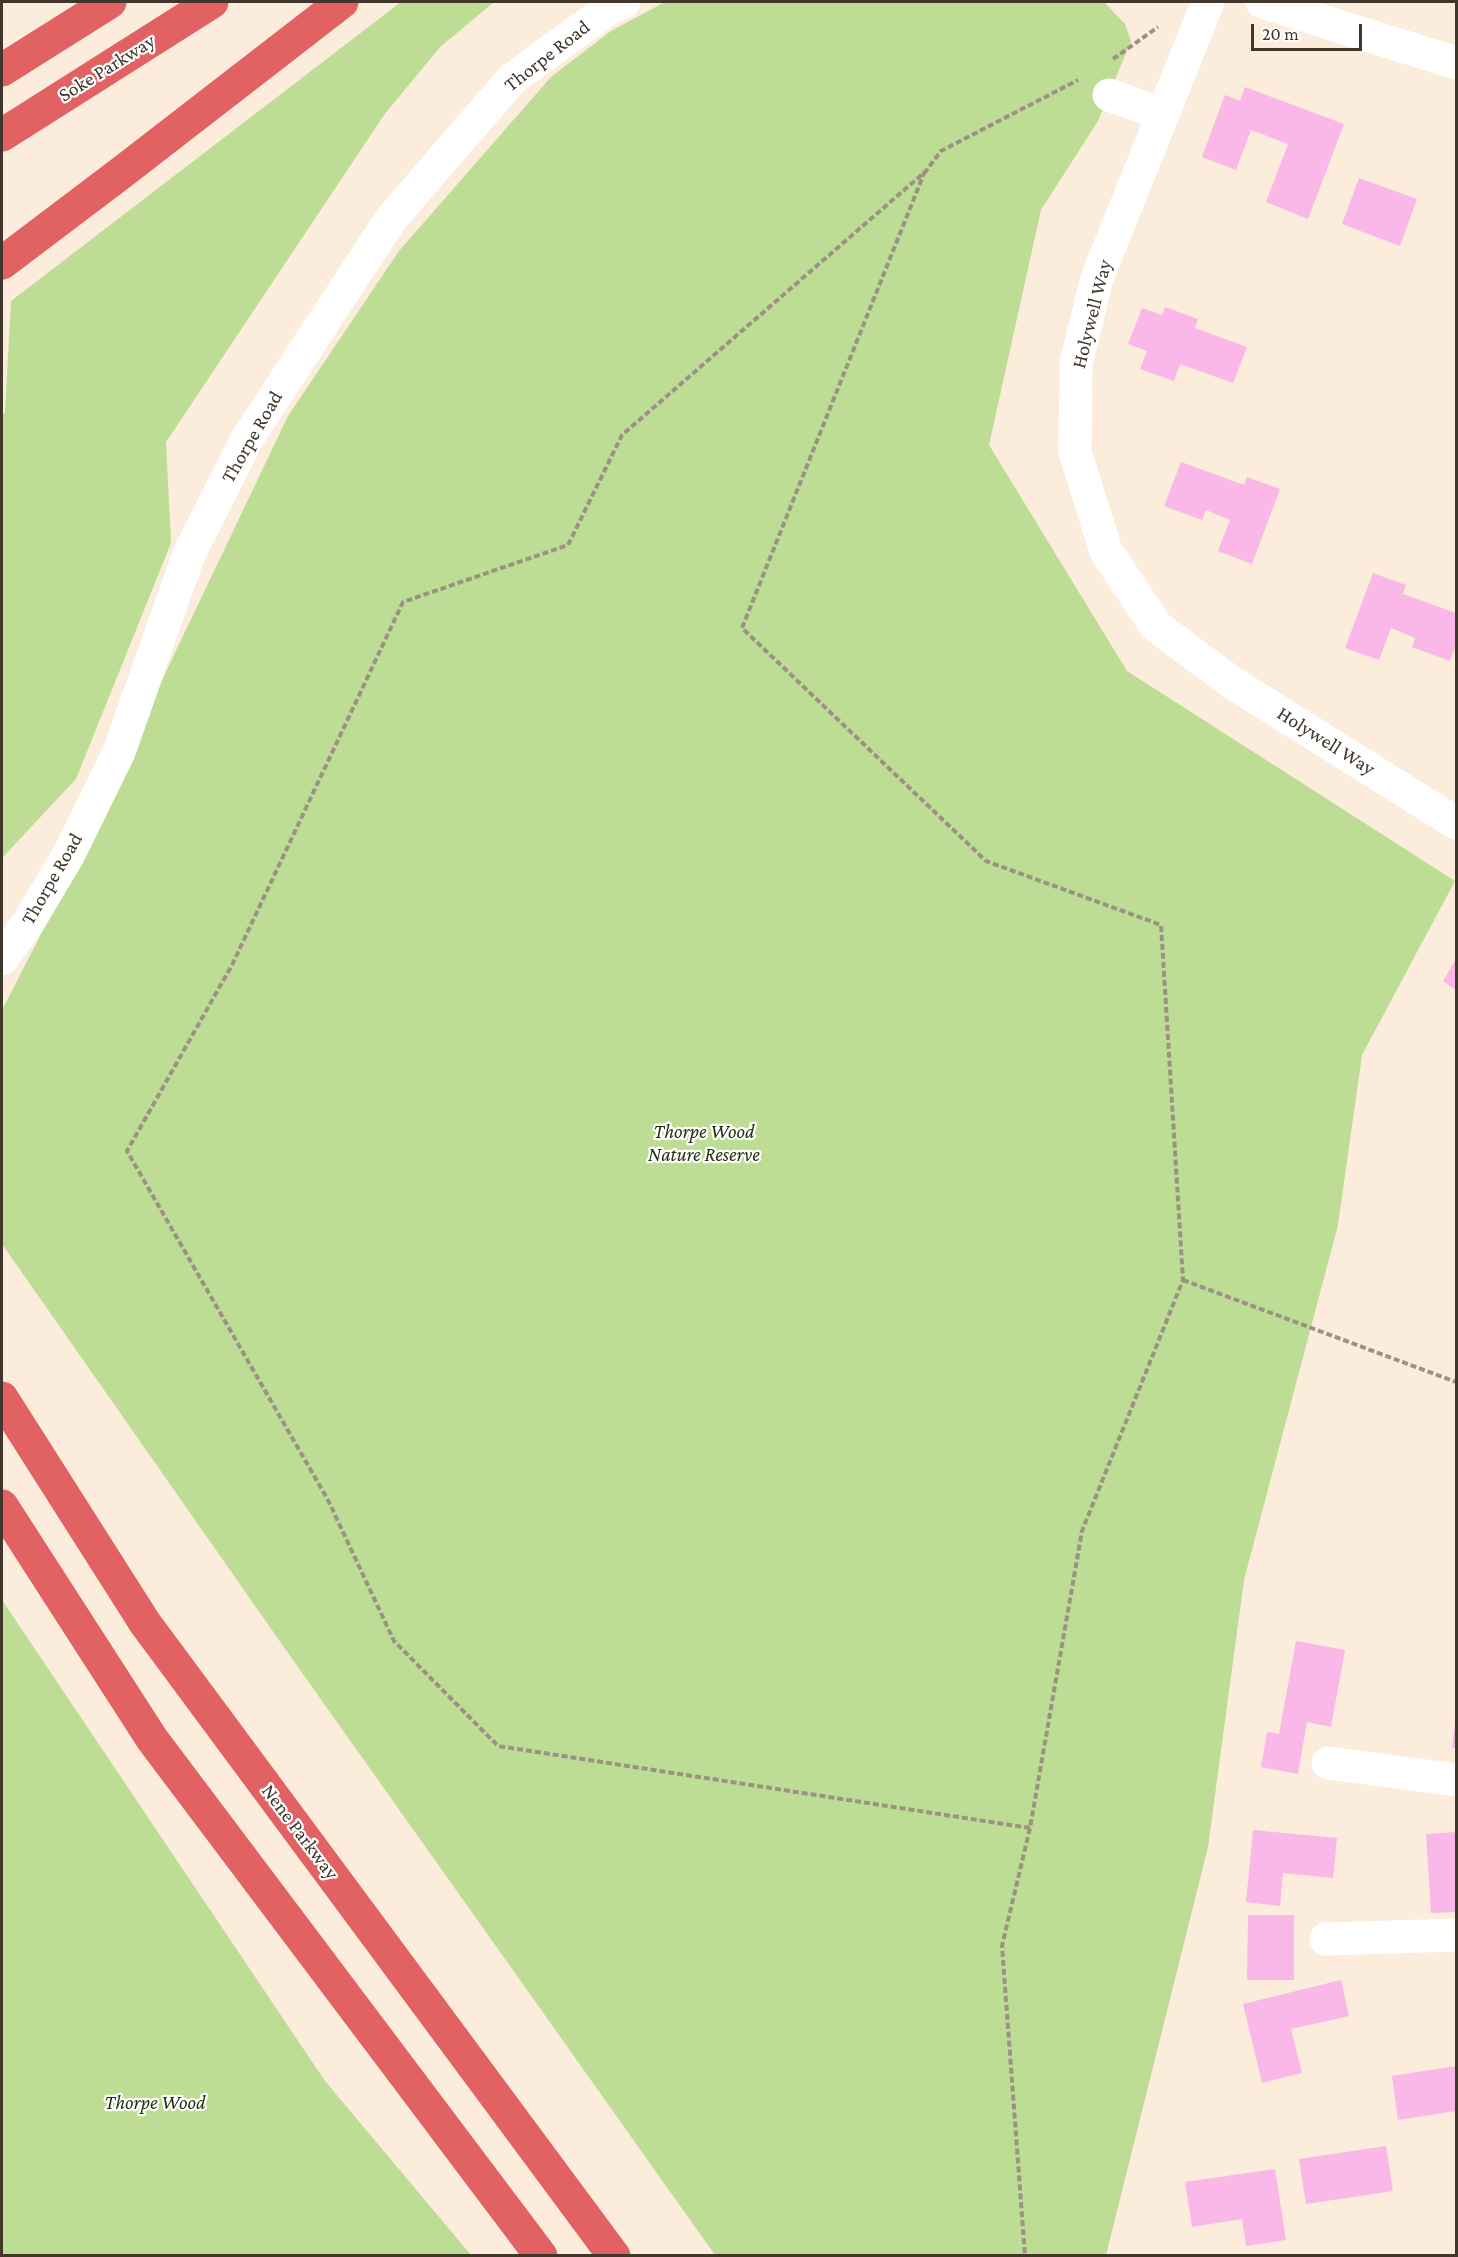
<!DOCTYPE html>
<html>
<head>
<meta charset="utf-8">
<style>
	body { margin:0 }
	#map { position:relative; width:1458px; height:2257px; overflow:hidden; background:#fbecdb; font-family:"Crimson Pro",serif }
	canvas { display:block }
	.frame { position:absolute; inset:0; border:3px solid #40362b; pointer-events:none }
	.scale { position:absolute; left:1251px; top:24px; width:111px; height:27px; box-sizing:border-box; border:3px solid #40362b; border-top:0; padding-left:8px; font-size:18px; line-height:21px; white-space:nowrap; color:#40362b; -webkit-text-stroke:4px #fff; paint-order:stroke }
</style>
</head>
<body>
<div id="map">
<canvas width="1458" height="2257"></canvas>
<div class="frame"></div>
<div class="scale">20 m</div>
</div>
<script>
const context = document.querySelector('canvas').getContext('2d');
context.lineJoin = 'round';
function fillPath(path, color) { context.fillStyle = color; context.fill(path, 'evenodd'); }
const toPath = rows => new Path2D(rows.map(r => 'M' + r).join(''));
function stroke(path, color, width, dash) { context.strokeStyle = color; context.lineWidth = width; context.lineCap = dash ? 'butt' : 'round'; context.setLineDash(dash || []); context.stroke(path); }
function label(font, color, halo, rows, align = 'center') {
  context.font = font + ' "Crimson Pro",serif'; context.lineWidth = 4.5; context.setLineDash([]); context.textBaseline = 'middle'; context.strokeStyle = halo; context.fillStyle = color; for (const [text, x, y, turn = 0] of rows) {
    context.save(); context.translate(x, y); context.rotate((+turn || 0) * Math.PI / 180); context.textAlign = isNaN(turn) ? turn : align; if (halo) context.strokeText(text, 0, 0); context.fillText(text, 0, 0); context.restore();
  }
}
fillPath(toPath([
	[401,2,494,2,440,47,384,115,166,442,171,543,76,779,2,858,2,416,5,412,11,301],
	[665,2,1104,2,1125,24,1131,41,1098,121,1041,210,989,445,1127,671,1455,881,1362,1055,1338,1225,1244,1580,1208,1847,1106,2255,715,2255,288,1653,2,1244,2,1010,37,942,288,416,399,251,551,77,611,31],
	[2,1600,325,2081,471,2255,2,2255]
]), '#bcdd93');
fillPath(toPath([
	[1245,87,1344,124,1308,219,1266,202,1288,144,1251,130,1236,170,1202,157,1225,95,1240,101],
	[1359,178,1417,199,1400,246,1342,224],
	[1165,307,1198,319,1195,328,1247,347,1233,383,1180,364,1174,381,1140,369,1147,351,1128,344,1142,308,1162,315],
	[1181,462,1244,485,1247,477,1280,489,1252,564,1218,551,1230,520,1206,510,1202,520,1164,506],
	[1373,573,1406,585,1403,594,1456,613,1456,644,1450,661,1412,647,1415,638,1391,628,1379,660,1345,648],
	[1456,959,1456,990,1443,981],
	[1296,1641,1345,1650,1331,1727,1307,1722,1298,1774,1261,1767,1267,1732,1279,1734],
	[1455,1723,1456,1723,1456,1748,1452,1748],
	[1253,1830,1337,1838,1333,1878,1283,1873,1280,1906,1246,1902],
	[1456,1832,1456,1912,1431,1913,1426,1834],
	[1248,1915,1294,1915,1294,1980,1247,1980],
	[1341,1980,1349,2016,1291,2029,1302,2073,1262,2083,1243,2004],
	[1456,2066,1456,2111,1398,2120,1392,2076],
	[1386,2146,1393,2191,1306,2204,1299,2159],
	[1275,2169,1286,2240,1246,2246,1242,2219,1192,2227,1185,2182]
]), '#f9b8e7');
stroke(toPath([
	[1113,59,1158,27],
	[925,171,742,628,986,861,1161,925,1183,1280,1082,1531,1030,1828,1002,1946,1025,2256],
	[1183,1280,1456,1382],
	[1030,1828,498,1746,394,1641,328,1500,127,1151,232,965,403,602,568,545,622,435,926,171,941,151,1078,80]
]), '#9d9183', 4, [6, 3]);
stroke(toPath([
	[1208,2,1097,278,1076,364,1075,452,1106,551,1156,626,1231,682,1456,823],
	[1262,2,1456,63],
	[1109,95,1162,114],
	[2,959,28,923,69,854,119,752,189,554,247,439,391,219,512,79,607,10,624,2],
	[1328,1763,1456,1780],
	[1326,1939,1456,1935]
]), '#fff', 33);
stroke(toPath([
	[2,70,110,2],
	[2,135,212,2],
	[2,263,121,173,342,2],
	[2,1398,145,1623,614,2256],
	[2,1506,152,1739,541,2256]
]), '#e26162', 33);
label('20px', '#40362b', '#fff', [
	["Thorpe Road",547,56,-38],
	["Soke Parkway",107,68,-32],
	["Holywell Way",1092,314,-76],
	["Thorpe Road",252,437,-60],
	["Holywell Way",1326,741,32],
	["Thorpe Road",52,879,-60],
	["Nene Parkway",300,1832,53]
]);
label('italic 20px', '#24320e', '#fff', [
	["Thorpe Wood",704,1132],
	["Nature Reserve",704,1155],
	["Thorpe Wood",155,2103]
]);
</script>
</body>
</html>
